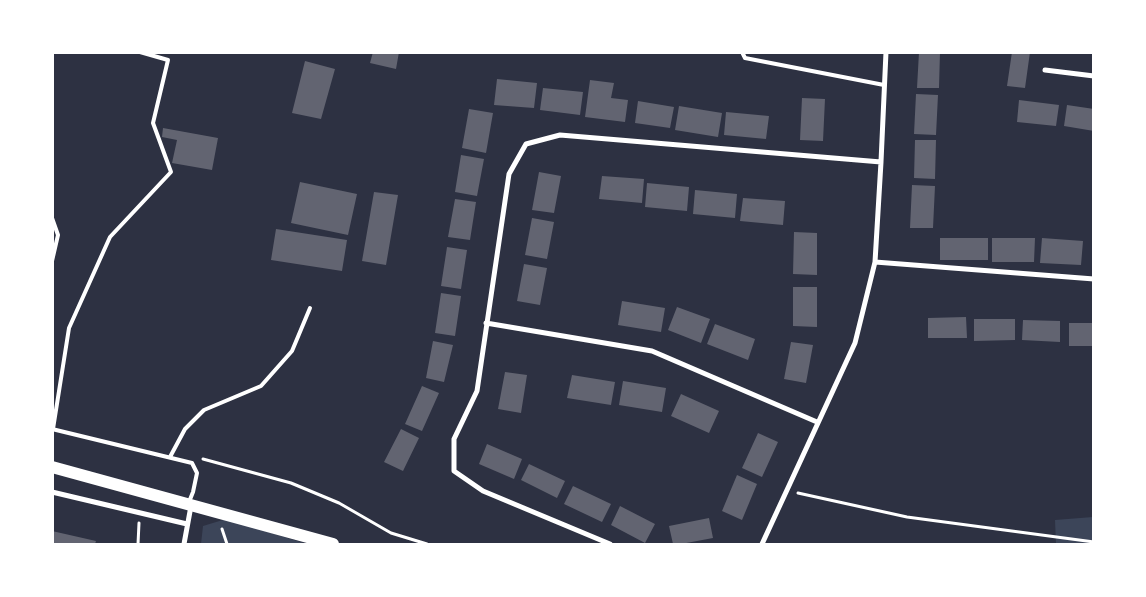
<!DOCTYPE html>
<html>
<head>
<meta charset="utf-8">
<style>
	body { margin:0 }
	#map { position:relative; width:1146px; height:597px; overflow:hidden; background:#2d3142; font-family:Karla,sans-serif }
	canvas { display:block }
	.frame { position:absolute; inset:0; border:54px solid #fff; pointer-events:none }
</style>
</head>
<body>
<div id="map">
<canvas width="1146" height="597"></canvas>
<div class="frame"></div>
</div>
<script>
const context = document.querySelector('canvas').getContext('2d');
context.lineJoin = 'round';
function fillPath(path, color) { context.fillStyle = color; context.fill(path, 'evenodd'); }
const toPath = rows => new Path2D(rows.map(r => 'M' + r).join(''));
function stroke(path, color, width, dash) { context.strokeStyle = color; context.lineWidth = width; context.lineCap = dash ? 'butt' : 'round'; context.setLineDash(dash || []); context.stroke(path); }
fillPath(toPath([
	[1093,517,1093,544,1056,544,1055,520],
	[226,519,307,544,201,544,203,526]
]), '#3c4559');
fillPath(toPath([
	[373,52,399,52,396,69,370,63],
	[919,52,940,52,939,88,917,88],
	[1012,52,1030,52,1025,88,1007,86],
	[305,61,335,69,321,119,292,113],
	[497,79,537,83,534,108,494,105],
	[590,80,614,83,611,98,628,100,625,122,585,117],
	[543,88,583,92,580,115,540,110],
	[916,94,938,95,936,135,914,134],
	[802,98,825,99,823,141,800,140],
	[1019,100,1059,105,1056,126,1017,122],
	[638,101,674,107,670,128,635,123],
	[1067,105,1094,109,1094,131,1064,126],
	[679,106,722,113,718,137,675,130],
	[469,109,493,113,486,153,462,148],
	[726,112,769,116,766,139,724,135],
	[163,128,218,138,212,170,172,163,177,140,162,137],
	[915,140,936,140,935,179,914,178],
	[461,155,484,159,477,196,455,192],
	[539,172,561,176,554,213,532,210],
	[602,176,644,179,642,203,599,199],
	[300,182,357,194,348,235,291,223],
	[647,183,689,187,687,211,645,207],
	[912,185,935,186,933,228,910,228],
	[695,190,737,194,735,218,693,214],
	[374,192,398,195,386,265,362,261],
	[743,198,785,201,783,225,740,221],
	[455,199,476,202,470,240,448,237],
	[532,218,554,222,547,259,525,255],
	[276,229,347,240,342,271,271,260],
	[794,232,817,233,817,275,793,274],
	[940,238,988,238,988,260,940,260],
	[992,238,1035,238,1034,262,992,262],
	[1042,238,1083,241,1081,265,1040,263],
	[447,247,467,250,461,289,441,286],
	[524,264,547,268,540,305,517,301],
	[793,287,817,287,817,327,793,326],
	[441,293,461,296,455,336,435,333],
	[622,301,665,308,661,332,618,325],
	[677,307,710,319,701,343,668,330],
	[966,317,967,338,928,338,928,318],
	[974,319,1015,319,1015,340,974,341],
	[1023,320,1060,321,1060,342,1022,340],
	[1069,323,1094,323,1094,346,1069,346],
	[715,324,755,339,748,360,707,344],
	[433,341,453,345,444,382,426,378],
	[791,342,813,345,806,383,784,379],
	[505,372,527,375,521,413,498,409],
	[572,375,615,382,611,405,567,398],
	[623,381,666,388,662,412,619,405],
	[422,386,439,393,422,431,405,424],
	[681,394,719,411,709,433,671,416],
	[401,429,419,438,403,471,384,462],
	[758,433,778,442,762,477,742,468],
	[487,444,522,459,514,479,479,464],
	[529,464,565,481,557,498,521,480],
	[737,475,757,484,742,520,722,511],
	[573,486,611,504,602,522,564,504],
	[620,506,655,524,645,543,611,525],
	[709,518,713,538,681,544,673,544,669,526],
	[52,531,96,541,95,544,52,544]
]), '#626471');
stroke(toPath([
	[203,459,291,483,339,503,391,533,427,544],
	[798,493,907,517,1094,542],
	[222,529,227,544],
	[138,544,139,523]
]), '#fff', 3);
stroke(toPath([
	[742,52,745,58,884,85],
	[52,218,58,235,52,261],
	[52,429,192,463,197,473,193,492,189,502],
	[53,429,69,328,110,237,171,172,153,123,168,60,140,52],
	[170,457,185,429,204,410,261,386,292,351,310,308]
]), '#fff', 4);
stroke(toPath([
	[1045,70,1094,76],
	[875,262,1094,279],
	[486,323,652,351,817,422],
	[52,492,187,524],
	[184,544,191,506],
	[610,544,483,491,454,471,454,439,477,391,509,174,526,144,560,135,881,162],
	[762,544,855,343,875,262,881,162,886,52]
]), '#fff', 5);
stroke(toPath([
	[52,467,333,544]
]), '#fff', 12);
</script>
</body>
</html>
